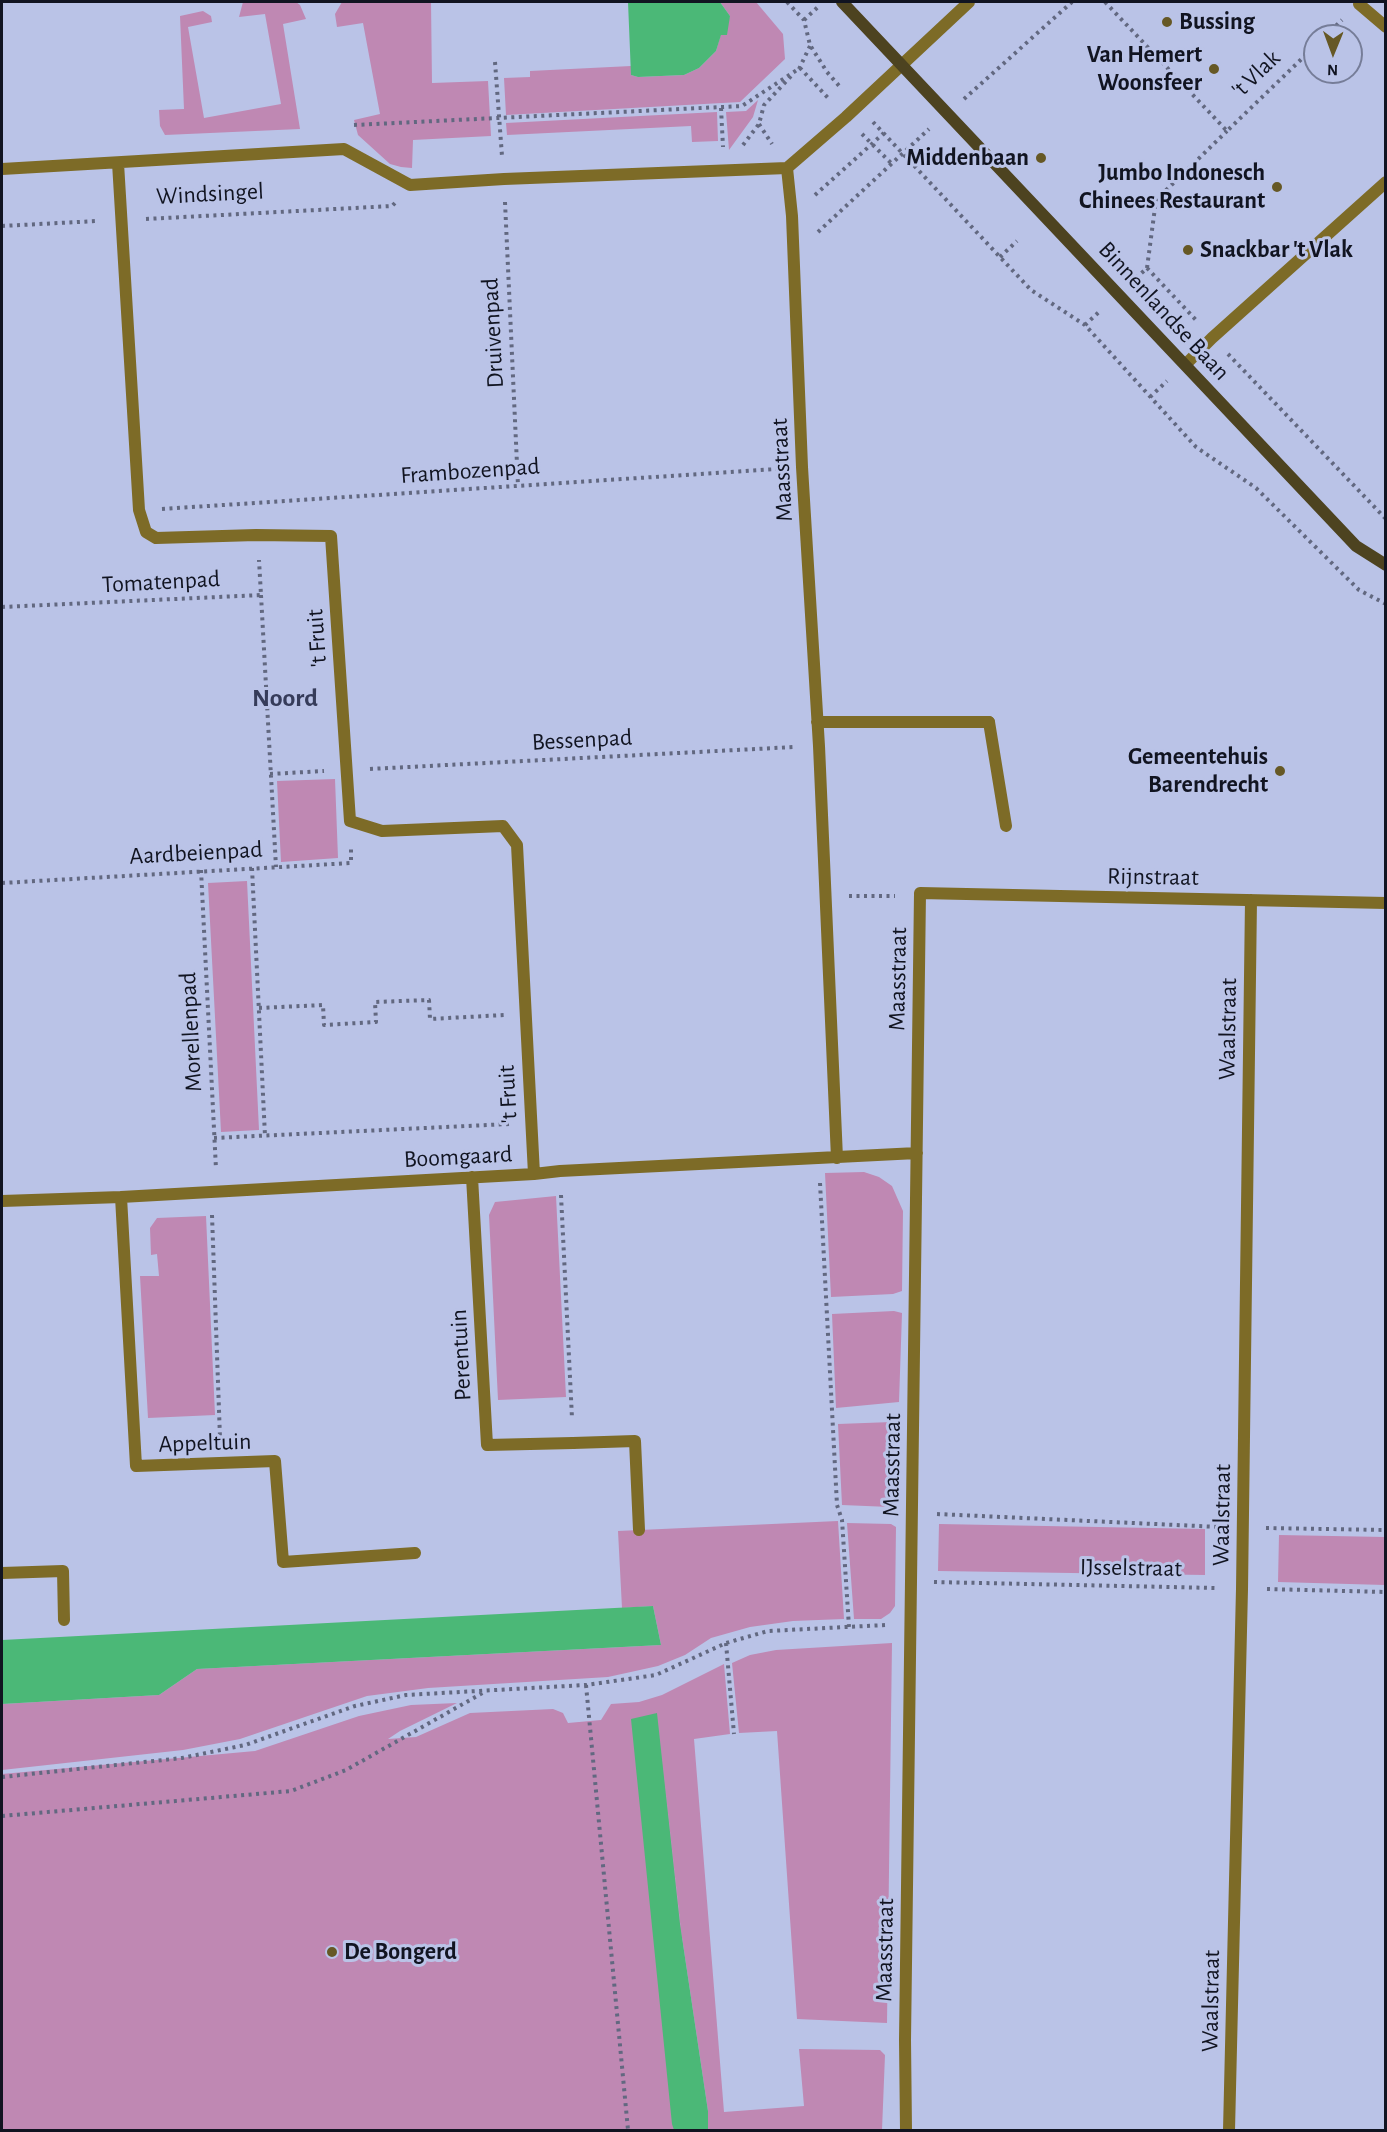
<!DOCTYPE html>
<html>
<head>
<meta charset="utf-8">
<style>
	body { margin:0 }
	#map { position:relative; width:1387px; height:2132px; overflow:hidden; background:#bac3e7; font-family:"Alegreya Sans",sans-serif }
	canvas { display:block }
	.frame { position:absolute; inset:0; border:3px solid #111421; pointer-events:none }
	.north { position:absolute; left:1303px; top:24px; width:60px; height:60px; box-sizing:border-box; background:#bac3e7; border:2px solid #767d98; border-radius:50%; rotate:181deg; font-size:16px; font-weight:700; line-height:24px; text-align:center; color:#111421 }
	.north::after { content:''; display:block; margin:auto; width:21px; height:27px; background:#665825; clip-path:polygon(50% 0,100% 100%,50% 72%,0 100%) }
</style>
</head>
<body>
<div id="map">
<canvas width="1387" height="2132"></canvas>
<div class="frame"></div>
<div class="north">N</div>
</div>
<script>
const context = document.querySelector('canvas').getContext('2d');
context.lineJoin = 'round';
function fillPath(path, color) { context.fillStyle = color; context.fill(path, 'evenodd'); }
const toPath = rows => new Path2D(rows.map(r => 'M' + r).join(''));
function stroke(path, color, width, dash) { context.strokeStyle = color; context.lineWidth = width; context.lineCap = dash ? 'butt' : 'round'; context.setLineDash(dash || []); context.stroke(path); }
function label(font, color, halo, rows, align = 'center') {
  context.font = font + ' "Alegreya Sans",sans-serif'; context.lineWidth = 6; context.setLineDash([]); context.textBaseline = 'middle'; context.strokeStyle = halo; context.fillStyle = color; for (const [text, x, y, turn = 0] of rows) {
    context.save(); context.translate(x, y); context.rotate((+turn || 0) * Math.PI / 180); context.textAlign = isNaN(turn) ? turn : align; if (halo) context.strokeText(text, 0, 0); context.fillText(text, 0, 0); context.restore();
  }
}
fillPath(toPath([
	[243,2,296,2,300,5,306,19,283,24,300,129,165,135,160,126,159,110,184,109,180,16,203,11,211,16,212,22,188,27,204,118,281,104,265,14,239,17],
	[342,2,431,2,432,83,488,81,491,136,413,140,412,168,401,167,390,164,358,135,354,120,380,114,363,23,337,27,335,14],
	[720,2,756,2,783,34,785,59,740,102,506,115,504,78,530,77,530,71,631,66,631,75,638,77,684,75,699,68,716,51,721,34,730,16],
	[758,100,753,117,729,150,726,112,746,111],
	[717,112,718,141,692,142,691,126,507,135,506,123],
	[335,779,338,858,281,862,277,781],
	[247,881,259,1130,221,1132,208,883],
	[864,1172,879,1177,892,1186,903,1211,902,1291,893,1294,831,1297,825,1173],
	[556,1196,566,1397,498,1400,489,1215,495,1202],
	[206,1216,215,1415,148,1418,140,1276,159,1276,157,1254,151,1255,150,1228,157,1218],
	[894,1311,902,1313,899,1402,836,1408,832,1314],
	[892,1422,899,1426,896,1505,890,1507,842,1505,838,1424],
	[838,1521,844,1619,793,1621,750,1627,711,1638,685,1655,658,1666,608,1677,428,1688,367,1696,240,1739,183,1750,2,1770,2,1704,159,1695,197,1669,661,1645,653,1606,622,1608,618,1531],
	[847,1523,891,1524,896,1527,895,1606,890,1613,881,1619,854,1619],
	[939,1524,1205,1529,1205,1575,938,1571],
	[1279,1535,1385,1537,1385,1585,1278,1582],
	[892,1643,887,2023,797,2019,777,1731,739,1733,732,1663,750,1655,776,1650],
	[724,1664,730,1734,694,1739,724,2112,804,2106,799,2049,880,2050,885,2055,882,2130,708,2130,708,2111,680,1924,657,1714,703,2130,2,2130,2,1774,255,1751,359,1716,411,1705,457,1703,400,1731,388,1739,416,1737,470,1713,553,1709,563,1713,568,1723,601,1720,611,1704,639,1702,662,1695]
]), '#bf88b3');
fillPath(toPath([
	[628,2,720,2,730,16,727,35,721,35,716,51,699,68,684,75,638,77,631,75],
	[653,1606,661,1645,197,1669,159,1695,2,1704,2,1640],
	[657,1713,680,1924,708,2111,708,2130,674,2130,672,2124,631,1719]
]), '#4bb877');
stroke(toPath([
	[787,2,804,20,810,45,827,72,841,88],
	[1105,2,1227,131,1315,46],
	[804,20,819,6],
	[1325,36,1342,20],
	[495,62,502,156],
	[799,69,810,46],
	[964,99,1072,2],
	[721,108,723,147],
	[873,122,1031,290,1085,325,1196,447,1256,488,1359,590,1386,604],
	[759,124,772,144],
	[354,125,742,106,800,68,830,100],
	[862,134,891,163],
	[743,145,759,124,764,105,793,74],
	[815,195,884,133],
	[505,202,518,486],
	[1087,206,1096,198],
	[146,219,392,206,395,203],
	[2,226,97,221],
	[818,232,929,129],
	[1000,257,1017,241],
	[1147,268,1196,320],
	[1147,268,1156,200,1227,131],
	[1136,278,1147,268],
	[1085,325,1100,311],
	[1228,354,1386,519],
	[1150,397,1167,381],
	[162,509,777,469],
	[261,595,276,867],
	[2,607,261,595,259,560],
	[370,769,794,747],
	[270,774,324,771],
	[252,868,265,1136],
	[201,870,216,1169],
	[2,883,351,863,351,846],
	[849,896,895,896],
	[259,1008,323,1005,324,1025,376,1022,375,1002,429,1000,430,1019,504,1015],
	[214,1138,509,1124],
	[820,1183,837,1505,842,1520,849,1627],
	[561,1195,572,1418],
	[212,1215,220,1438],
	[937,1514,1220,1527],
	[1266,1528,1386,1530],
	[934,1582,1217,1588],
	[1267,1589,1386,1592],
	[726,1643,734,1734],
	[586,1685,628,2130],
	[2,1777,182,1758,245,1745,355,1706,406,1695,586,1685,656,1675,726,1643,768,1631,886,1625],
	[2,1816,291,1791,346,1770,486,1691]
]), '#626880', 4, [3, 4.5]);
stroke(toPath([
	[989,722,1006,826],
	[573,1443,635,1441,639,1530],
	[2,1573,63,1571,64,1620]
]), '#7d6b27', 12);
stroke(toPath([
	[1361,2,1359,4,1386,27],
	[118,163,139,510,146,532,156,538,256,535,331,536,350,821,382,831,503,826,517,845,534,1174],
	[787,168,792,216,802,467,819,746,837,1158],
	[787,168,846,117,969,2],
	[2,169,344,149,410,185,504,179,787,168],
	[1186,364,1212,338,1386,182],
	[817,722,989,722],
	[472,1177,487,1445,573,1443],
	[121,1197,136,1466,275,1461,283,1562,415,1553],
	[2,1201,121,1197,534,1174,560,1171,917,1153],
	[906,2130,905,2040,920,893,1386,903],
	[1229,2130,1242,1589,1251,900]
]), '#7d6b27', 12);
stroke(toPath([
	[842,2,1356,546,1386,565]
]), '#4d4320', 12);
for (const [x, y, r, color] of [
	[1167,22,6,"#665825"],
	[1214,69,6,"#665825"],
	[1041,158,6,"#665825"],
	[1277,187,6,"#665825"],
	[1188,250,6,"#665825"],
	[1280,771,6,"#665825"],
	[332,1952,6,"#665825"]
]) { const dot = new Path2D(); dot.arc(x, y, r, 0, 2 * Math.PI); context.fillStyle = color; context.fill(dot); stroke(dot, '#bac3e7', 2); }
label('bold 24px', '#111421', '#bac3e7', [
	["Bussing",1179,22,"left"],
	["Van Hemert",1202,55],
	["Woonsfeer",1202,83],
	["Middenbaan",1029,158],
	["Jumbo Indonesch",1265,173],
	["Chinees Restaurant",1265,201],
	["Snackbar 't Vlak",1200,250,"left"],
	["Gemeentehuis",1268,757],
	["Barendrecht",1268,785],
	["De Bongerd",344,1952,"left"]
], 'right');
label('24px', '#111421', '#bac3e7', [
	["'t Vlak",1256,74,-44],
	["Windsingel",210,194,-3],
	["Binnenlandse Baan",1164,311,47],
	["Druivenpad",493,333,-93],
	["Maasstraat",782,470,-93],
	["Frambozenpad",470,471,-4],
	["Tomatenpad",161,582,-3],
	["'t Fruit",317,638,-94],
	["Bessenpad",582,740,-3],
	["Aardbeienpad",196,853,-3],
	["Rijnstraat",1153,877,1],
	["Maasstraat",898,979,-89],
	["Waalstraat",1228,1029,-89],
	["Morellenpad",191,1032,-93],
	["'t Fruit",508,1094,-93],
	["Boomgaard",458,1157,-3],
	["Perentuin",461,1355,-93],
	["Appeltuin",205,1443,-2],
	["Maasstraat",892,1465,-89],
	["Waalstraat",1222,1515,-89],
	["IJsselstraat",1131,1568,1],
	["Maasstraat",885,1950,-89],
	["Waalstraat",1211,2001,-89]
]);
label('bold 26px', '#363c5a', '#bac3e7', [
	["Noord",285,698]
]);
</script>
</body>
</html>
